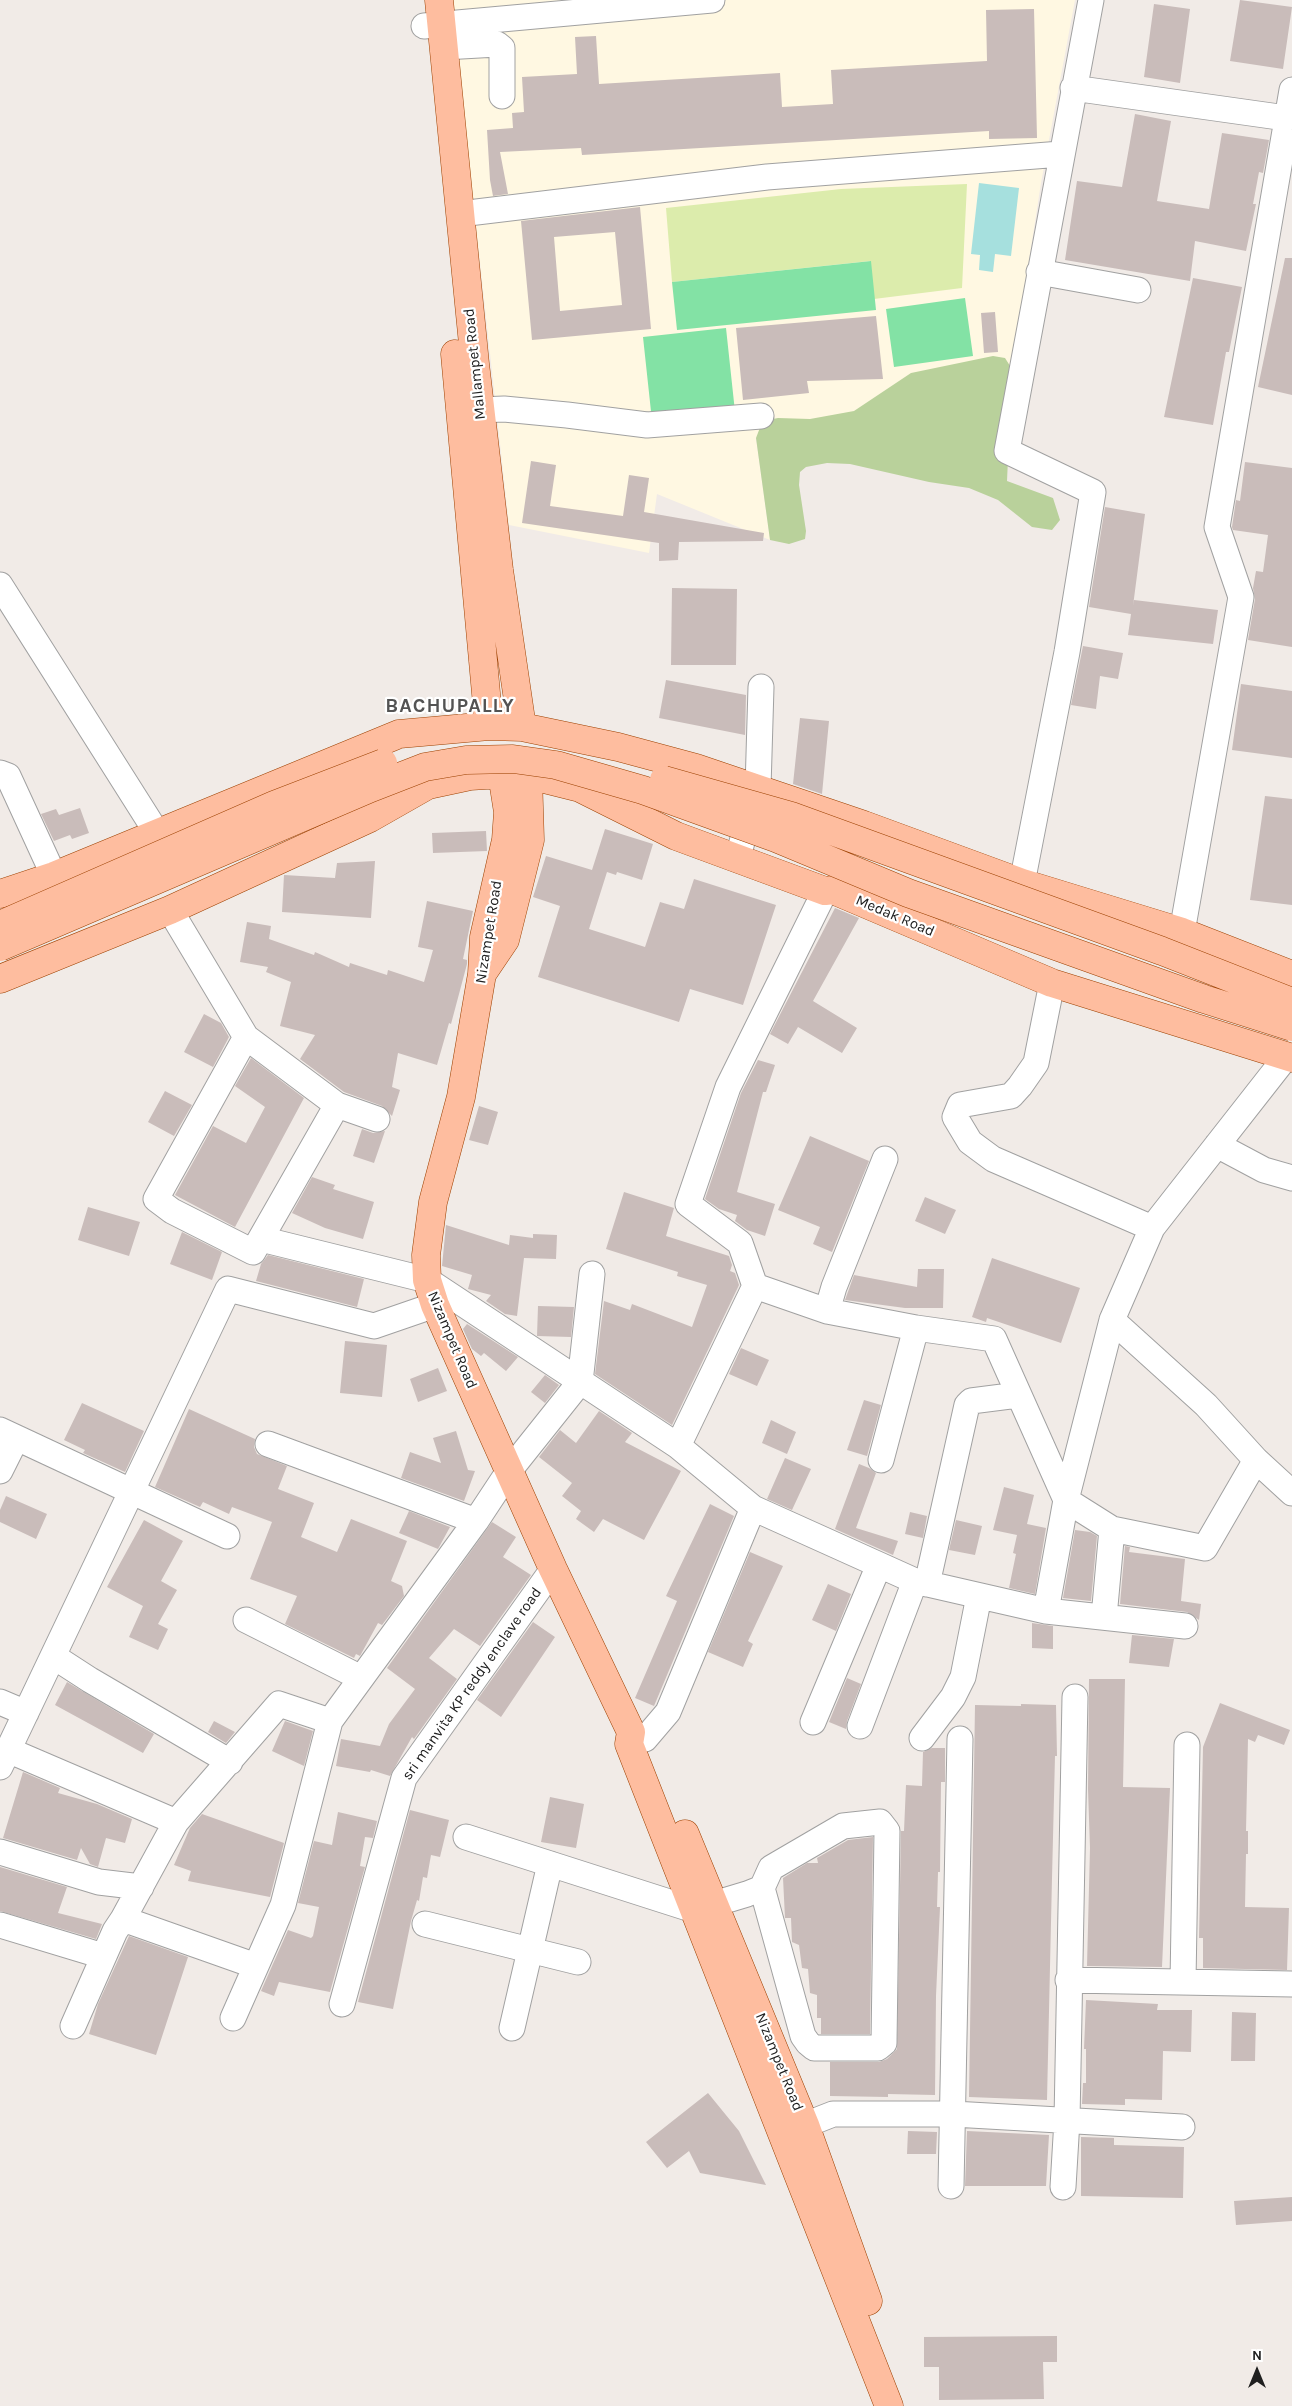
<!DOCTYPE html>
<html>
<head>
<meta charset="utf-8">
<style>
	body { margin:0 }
	#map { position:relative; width:1292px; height:2406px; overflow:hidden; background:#f1ebe7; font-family:Karla,sans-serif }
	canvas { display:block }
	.north { position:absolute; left:1232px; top:2346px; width:50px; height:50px; -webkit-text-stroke:4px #fff; paint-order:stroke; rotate:0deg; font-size:14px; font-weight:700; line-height:20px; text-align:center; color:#202020 }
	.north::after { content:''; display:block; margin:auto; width:18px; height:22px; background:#202020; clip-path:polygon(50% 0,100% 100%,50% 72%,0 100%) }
</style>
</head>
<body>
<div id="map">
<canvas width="1292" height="2406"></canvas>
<div class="north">N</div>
</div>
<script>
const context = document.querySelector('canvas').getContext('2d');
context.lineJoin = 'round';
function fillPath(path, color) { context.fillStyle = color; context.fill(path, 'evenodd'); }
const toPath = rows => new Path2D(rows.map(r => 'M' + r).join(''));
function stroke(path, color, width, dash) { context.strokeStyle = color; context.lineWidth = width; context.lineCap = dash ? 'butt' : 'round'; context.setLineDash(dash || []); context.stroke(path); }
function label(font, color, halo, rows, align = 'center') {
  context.font = font + ' Karla,sans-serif'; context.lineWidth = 4.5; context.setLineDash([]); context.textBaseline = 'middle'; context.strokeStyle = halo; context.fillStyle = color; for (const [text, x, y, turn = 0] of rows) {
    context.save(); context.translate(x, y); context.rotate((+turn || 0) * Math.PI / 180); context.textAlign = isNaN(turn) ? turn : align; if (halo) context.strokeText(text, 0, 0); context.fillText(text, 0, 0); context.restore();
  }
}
fillPath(toPath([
	[451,0,1075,0,1041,183,995,481,756,438,770,540,657,494,649,553,509,525]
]), '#fff8e2');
fillPath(toPath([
	[967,184,962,288,874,299,870,261,672,282,666,208,841,189]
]), '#dcecac');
fillPath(toPath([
	[993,356,1005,358,1012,369,1007,481,1053,498,1060,520,1052,530,1032,527,998,500,969,488,929,482,850,464,827,463,806,467,800,472,799,485,806,531,805,539,789,544,770,540,756,438,761,425,768,420,778,418,810,419,854,411,911,373]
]), '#b9d19b');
fillPath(toPath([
	[871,261,876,310,677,330,672,282],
	[965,298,973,356,894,367,886,309],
	[726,328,736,421,653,430,643,337]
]), '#83e2a5');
fillPath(toPath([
	[979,183,1019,188,1011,256,995,254,993,272,979,270,980,255,971,254]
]), '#a6e0de');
fillPath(toPath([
	[1240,0,1292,7,1283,69,1230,61],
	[1154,4,1190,9,1180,83,1144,77],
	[1034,9,1037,138,989,139,989,131,582,155,581,148,500,152,508,194,493,196,490,180,487,130,513,128,512,113,524,112,522,77,577,74,575,37,596,36,599,84,780,73,782,107,833,104,831,70,987,61,986,10],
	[1135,114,1171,121,1157,201,1209,209,1222,133,1269,140,1263,173,1259,172,1253,204,1256,204,1246,251,1195,241,1190,281,1065,260,1077,181,1122,187],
	[640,207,651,329,532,340,521,221],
	[615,232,622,305,560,311,554,237],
	[1285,258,1292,258,1292,395,1258,387],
	[1193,278,1242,287,1229,352,1226,352,1213,425,1164,417],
	[995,312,998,352,984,353,981,313],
	[876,316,883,379,807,381,809,393,743,400,736,328],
	[531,461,556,465,550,506,623,516,629,475,649,478,644,512,764,533,763,541,679,542,678,560,659,561,659,543,522,523],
	[1245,462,1292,468,1292,647,1248,640,1255,599,1253,588,1256,571,1263,572,1268,535,1233,530,1232,527,1236,500,1240,501],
	[1105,507,1145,514,1133,606,1134,600,1218,610,1213,644,1128,635,1131,614,1089,607],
	[672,588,737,589,736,665,671,665],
	[1083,646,1123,653,1118,679,1100,676,1096,709,1071,705],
	[666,680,746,695,745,735,659,718],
	[1241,684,1292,691,1292,758,1232,750],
	[800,718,829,721,822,794,793,784],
	[1265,796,1292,799,1292,905,1250,900],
	[80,808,89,833,72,839,70,835,54,841,41,814,56,809,59,815],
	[605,829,653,844,642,880,617,872,616,875,607,872,589,929,645,947,660,902,684,909,694,879,776,905,743,1005,690,989,679,1022,538,977,560,906,533,897,546,856,592,870],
	[486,831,487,851,433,853,432,833],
	[375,861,371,918,282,912,284,875,335,878,337,863],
	[427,901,473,911,463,959,467,960,467,964,451,1024,449,1023,437,1065,398,1053,392,1087,400,1090,392,1116,382,1106,344,1092,300,1059,315,1035,280,1026,291,982,266,972,268,967,240,962,247,922,271,926,269,939,314,955,315,952,349,967,350,963,387,975,388,970,424,982,433,950,418,947],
	[835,908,859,918,813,1001,857,1028,842,1053,798,1027,788,1044,770,1034],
	[204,1014,221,1023,229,1037,213,1067,184,1052],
	[251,1058,304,1098,235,1227,175,1195,213,1126,246,1143,265,1107,235,1086],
	[758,1060,775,1065,766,1092,763,1092,737,1192,775,1204,765,1236,747,1230,735,1221,737,1215,719,1209,705,1199,741,1093],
	[165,1091,192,1105,174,1136,148,1122],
	[479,1106,498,1112,488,1145,469,1140],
	[362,1129,373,1133,385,1131,374,1163,353,1156],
	[810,1136,869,1161,832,1252,813,1244,820,1227,778,1210],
	[312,1177,335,1185,333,1189,374,1202,363,1239,325,1228,292,1213],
	[624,1192,674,1208,666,1236,729,1256,732,1265,730,1271,735,1273,739,1285,672,1425,595,1374,604,1301,630,1310,632,1304,692,1327,707,1285,677,1276,678,1272,606,1249],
	[925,1197,956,1210,945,1234,915,1221],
	[88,1207,140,1222,129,1256,78,1240],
	[446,1225,509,1245,510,1235,533,1238,533,1234,557,1235,556,1259,524,1258,517,1316,505,1314,486,1301,491,1295,468,1289,472,1275,442,1266],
	[182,1232,222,1252,212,1280,170,1264],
	[268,1255,364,1279,357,1307,256,1281,261,1264],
	[992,1258,1080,1288,1061,1343,987,1318,986,1322,972,1317],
	[918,1269,944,1269,943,1308,905,1308,845,1300,854,1275,917,1287],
	[538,1306,574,1307,571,1337,537,1336],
	[467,1324,518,1357,506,1371,484,1353,481,1356,472,1349,463,1329],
	[345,1341,387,1345,382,1397,340,1393],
	[741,1348,769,1360,757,1386,729,1374],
	[438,1368,447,1391,418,1402,410,1379],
	[545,1375,559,1385,545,1403,531,1392],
	[864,1400,881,1405,867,1456,847,1450],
	[82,1403,144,1431,125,1472,83,1453,85,1450,64,1440],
	[189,1409,255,1439,254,1447,257,1454,287,1466,278,1489,314,1503,301,1537,337,1552,351,1519,407,1541,391,1581,402,1586,404,1596,382,1625,378,1623,360,1656,356,1654,354,1658,285,1624,297,1596,250,1579,272,1522,232,1507,229,1514,203,1502,200,1507,155,1487],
	[599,1411,632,1433,625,1442,681,1471,644,1540,603,1519,594,1532,576,1519,581,1511,562,1496,572,1483,539,1457,560,1430,576,1443],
	[771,1420,796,1432,787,1454,762,1443],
	[456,1431,468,1470,475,1471,464,1501,401,1478,410,1452,441,1463,433,1438],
	[785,1458,811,1469,792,1510,767,1499],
	[859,1464,869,1468,876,1473,856,1528,898,1541,893,1555,835,1529],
	[1004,1487,1034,1495,1027,1524,1046,1528,1035,1594,1009,1588,1016,1554,1013,1553,1017,1535,993,1530],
	[6,1496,47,1514,36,1539,0,1522,0,1510],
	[710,1504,734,1516,654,1706,635,1698,677,1601,666,1596],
	[409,1511,450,1527,438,1549,399,1533],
	[910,1512,927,1516,923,1538,905,1534],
	[144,1520,183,1541,161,1581,177,1590,158,1624,168,1629,158,1650,129,1637,143,1606,107,1587],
	[956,1520,982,1526,975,1555,949,1550],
	[492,1522,516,1537,503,1557,531,1575,480,1646,454,1629,429,1658,457,1679,414,1739,412,1737,390,1776,371,1770,370,1772,336,1766,341,1739,380,1746,389,1724,415,1689,387,1668],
	[1075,1530,1090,1532,1097,1536,1091,1601,1063,1598],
	[1125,1546,1130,1547,1129,1552,1185,1559,1181,1601,1201,1604,1199,1620,1187,1612,1120,1604],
	[750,1552,783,1566,748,1641,753,1644,743,1667,708,1652],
	[828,1584,851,1594,836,1631,812,1620],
	[533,1622,555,1637,501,1717,477,1700],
	[1032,1623,1053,1626,1053,1649,1032,1648],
	[1132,1635,1174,1639,1169,1667,1129,1663],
	[847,1678,861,1684,847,1721,846,1729,829,1722],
	[1089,1679,1125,1679,1123,1787,1170,1788,1162,1967,1087,1966,1090,1848,1088,1789],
	[67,1682,154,1734,143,1753,55,1705],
	[1220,1703,1290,1730,1284,1745,1258,1735,1255,1742,1248,1739,1246,1831,1248,1831,1248,1854,1246,1854,1245,1907,1289,1908,1287,1970,1203,1968,1203,1938,1199,1938,1203,1747],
	[1021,1704,1056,1705,1057,1756,1055,1756,1052,1878,1047,2100,969,2097,975,1705,1021,1706],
	[214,1721,235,1732,226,1743,208,1732],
	[285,1721,313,1731,304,1766,272,1751],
	[932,1748,945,1748,945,1782,941,1782,940,1872,938,1872,937,1907,940,1907,936,1996,935,2095,888,2094,888,2097,830,2096,830,2062,879,2062,887,2059,897,2049,901,1831,904,1831,906,1785,922,1786,923,1752],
	[23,1772,60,1788,58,1793,97,1804,132,1819,125,1843,106,1838,98,1867,90,1864,81,1848,77,1860,3,1838],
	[550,1797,584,1804,576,1848,541,1842],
	[410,1810,449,1820,440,1857,431,1855,427,1878,423,1877,419,1901,417,1900,411,1921,393,2009,358,2002],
	[338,1812,377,1821,373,1838,365,1837,360,1866,365,1867,330,1992,279,1982,274,1996,261,1991,288,1930,311,1938,313,1936,319,1907,298,1903,314,1841,332,1845],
	[202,1814,284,1843,270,1897,188,1881,191,1871,174,1865,190,1828],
	[873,1837,870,2034,821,2034,821,2018,817,2018,817,1995,810,1993,808,1969,802,1968,799,1945,792,1942,791,1918,785,1918,783,1878,807,1863,818,1863,817,1858,848,1840],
	[0,1867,67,1887,58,1913,102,1924,96,1939,0,1911],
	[129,1936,188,1957,156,2055,89,2034,98,2004],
	[1086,2000,1158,2004,1157,2010,1192,2010,1191,2052,1163,2051,1162,2100,1125,2099,1125,2105,1082,2104,1083,2083,1086,2083,1086,2049,1084,2049],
	[1232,2012,1256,2013,1255,2061,1231,2061],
	[708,2093,739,2131,766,2185,700,2173,689,2151,667,2168,646,2142],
	[908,2131,937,2132,936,2154,907,2154],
	[967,2131,1049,2135,1046,2186,965,2186],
	[1081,2137,1114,2138,1114,2145,1184,2147,1183,2198,1081,2196],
	[1292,2197,1292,2221,1236,2225,1234,2201],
	[1057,2336,1057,2362,1043,2362,1044,2399,939,2400,939,2367,924,2367,924,2337]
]), '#c9bcba');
const minor = toPath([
	[424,26,712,0],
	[444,47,497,44,502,48,502,96],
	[1073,88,1286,118],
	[460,214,767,177,1061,154],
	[1039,272,1138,290],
	[480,410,504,409,567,415,647,425,761,416],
	[0,585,157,833],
	[0,773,8,776,54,876],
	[737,859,758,788,761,687],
	[1022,883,1067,652,1093,492,1007,451,1091,0],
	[825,891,728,1087,688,1204,740,1243,755,1286,827,1311,916,1328,994,1339,1066,1500,1112,1529,1205,1548,1256,1460],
	[170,910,246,1037,337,1105,377,1119],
	[1182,932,1241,597,1217,527,1292,90],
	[1052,983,1036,1063,1020,1086,1011,1096,960,1105,955,1117,970,1142,993,1159,1152,1228],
	[246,1037,156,1199,172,1211,253,1252,337,1105],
	[1217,1145,1264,1170,1292,1178],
	[261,1239,427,1280,678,1446,753,1508,915,1581,1046,1611,1185,1626],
	[827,1311,834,1287,885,1159],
	[1112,1320,1206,1405,1256,1460,1292,1493],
	[0,1430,227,1536],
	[268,1444,476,1521],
	[678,1446,755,1286],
	[881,1460,916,1328],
	[0,1471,16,1439],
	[927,1584,967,1405,971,1401,1018,1395],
	[1046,1611,1066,1500,1112,1320,1152,1228,1286,1057],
	[1104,1617,1112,1529],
	[246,1620,361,1678],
	[53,1656,90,1680,230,1762],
	[0,1702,26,1713],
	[813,1722,879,1565],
	[860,1726,915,1581],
	[922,1738,953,1697,963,1677,979,1596],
	[645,1739,668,1712,753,1508],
	[8,1750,176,1822],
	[0,1767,228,1289,374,1326,435,1305],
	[466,1837,694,1910,747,1894,762,1888,771,1868,843,1826,880,1822,887,1831,884,2043,878,2048,814,2048,808,2043,803,2036,762,1888],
	[0,1852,99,1882,141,1887],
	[123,1919,256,1966],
	[425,1924,578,1962],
	[0,1925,103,1956],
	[1068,1980,1292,1984],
	[1183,1982,1187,1745],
	[342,2004,404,1778,553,1569],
	[233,2018,283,1905,330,1721,476,1521,509,1471,580,1382,592,1274],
	[73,2026,115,1931,123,1919,176,1822,279,1704,330,1721],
	[512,2028,550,1864],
	[805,2125,833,2114,953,2114,1182,2127],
	[951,2186,960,1739],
	[1063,2187,1067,2120,1075,1697]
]);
const major = toPath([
	[439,0,475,364,499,570,522,727],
	[455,354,489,726],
	[502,774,508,812,506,840,484,937,482,974,461,1097,433,1202,426,1255,427,1280,435,1305,553,1569,631,1732,629,1744,889,2406],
	[0,894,54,876,399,734,489,726,522,727,618,747,696,768,864,825,1022,883,1182,932,1292,975],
	[482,974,505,940,530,840,528,775],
	[0,979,170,910,370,818,428,785,470,776,502,774,528,775,580,788,676,836,825,891,833,890,1052,983,1292,1058],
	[685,1834,805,2125,868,2301]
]);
stroke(minor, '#a1a1a1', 27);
stroke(major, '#9d4100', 29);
stroke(minor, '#fff', 25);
stroke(major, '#febd9f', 28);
const majorBridge = toPath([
	[664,780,791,816,1162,951,1292,1002],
	[0,925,274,805,383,763],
	[0,947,371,788,425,767,466,760,513,759,556,765,643,790,776,838,908,893,1204,999,1292,1027]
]);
stroke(majorBridge, '#9d4100', 29, []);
stroke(majorBridge, '#febd9f', 28);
label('15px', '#202020', '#fff', [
	["Mallampet Road",475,364,-96],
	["Medak Road",895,916,23],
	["Nizampet Road",489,932,-81],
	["Nizampet Road",452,1340,67],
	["sri manvita KP reddy enclave road",472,1684,-55],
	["Nizampet Road",779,2062,68]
]);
context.letterSpacing = '1px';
label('bold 20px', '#535353', '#fff', [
	["BACHUPALLY",450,706]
]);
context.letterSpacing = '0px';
</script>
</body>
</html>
